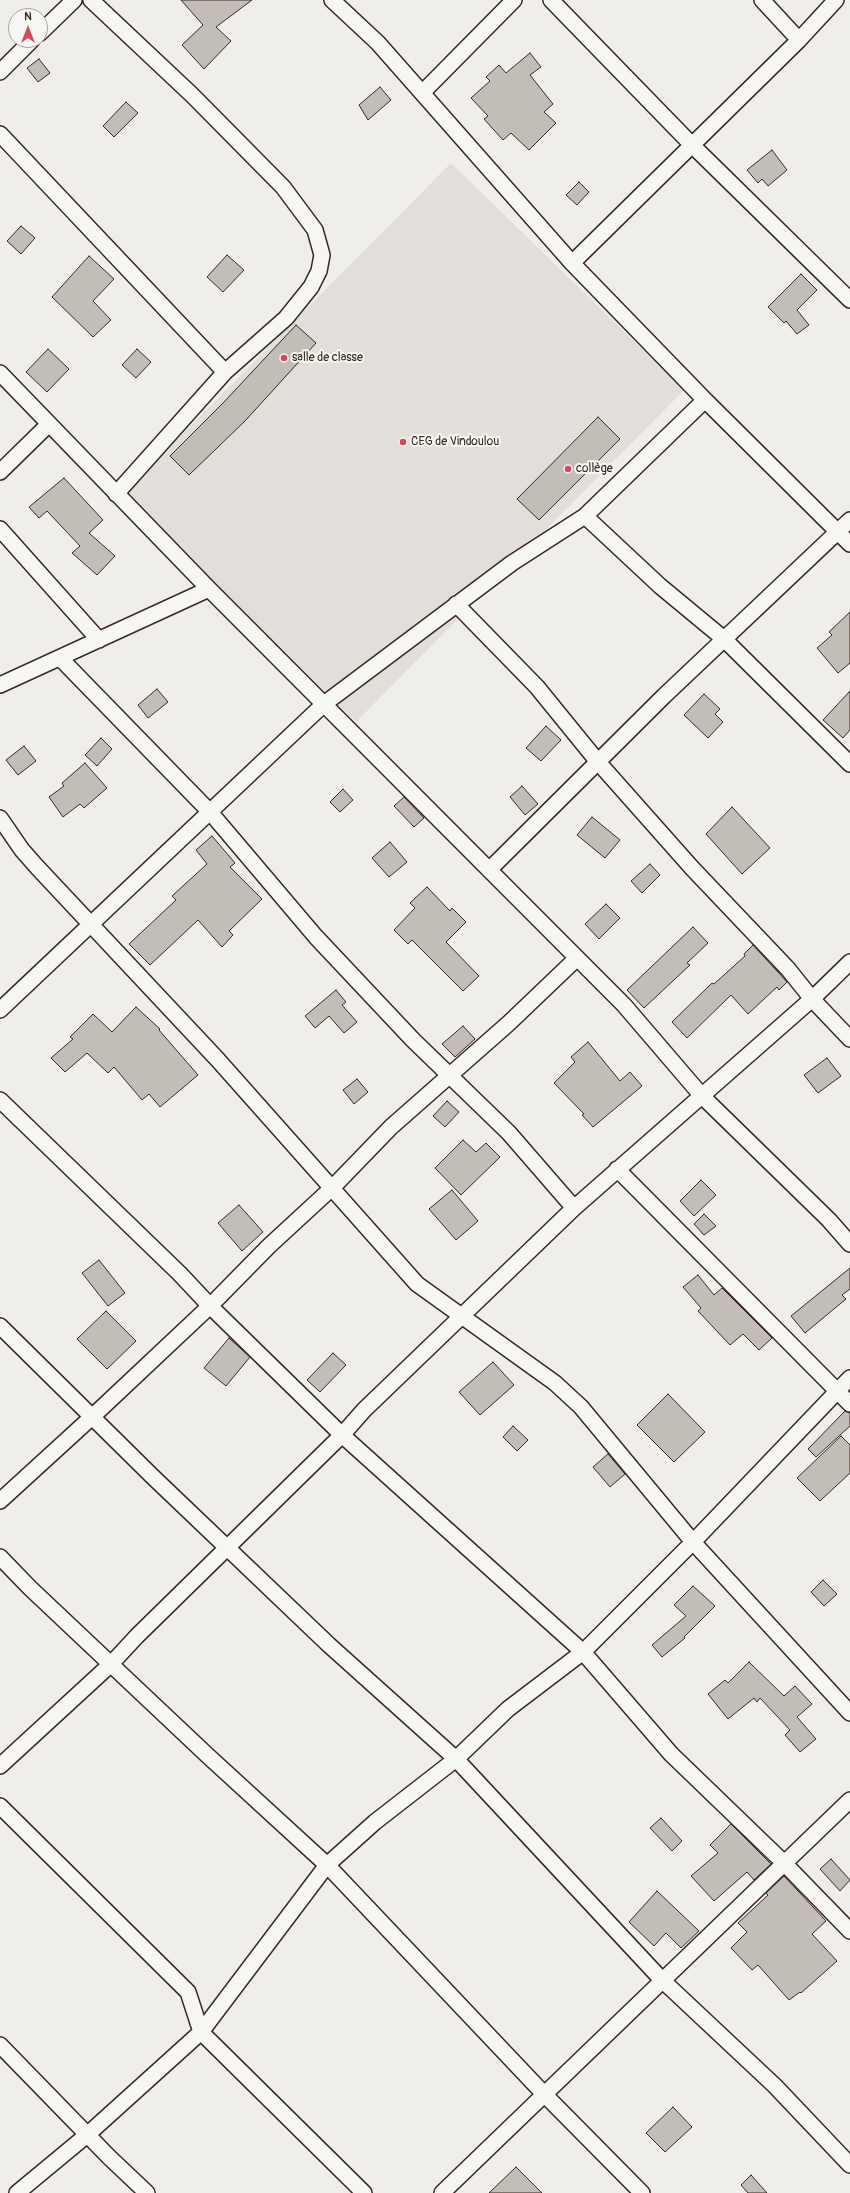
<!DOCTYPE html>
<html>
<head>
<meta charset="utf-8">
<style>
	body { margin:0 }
	#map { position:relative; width:850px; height:2193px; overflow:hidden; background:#efeeea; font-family:Pangolin,sans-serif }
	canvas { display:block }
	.north { position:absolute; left:8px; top:8px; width:40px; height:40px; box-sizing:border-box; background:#f6f6f2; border:1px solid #aba49d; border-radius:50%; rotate:0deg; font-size:11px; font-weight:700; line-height:16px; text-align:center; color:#3b2a1e }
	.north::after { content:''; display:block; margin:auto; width:14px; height:18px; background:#d1495b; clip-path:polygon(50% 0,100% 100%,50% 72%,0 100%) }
</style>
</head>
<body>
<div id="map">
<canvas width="850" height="2193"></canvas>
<div class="north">N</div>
</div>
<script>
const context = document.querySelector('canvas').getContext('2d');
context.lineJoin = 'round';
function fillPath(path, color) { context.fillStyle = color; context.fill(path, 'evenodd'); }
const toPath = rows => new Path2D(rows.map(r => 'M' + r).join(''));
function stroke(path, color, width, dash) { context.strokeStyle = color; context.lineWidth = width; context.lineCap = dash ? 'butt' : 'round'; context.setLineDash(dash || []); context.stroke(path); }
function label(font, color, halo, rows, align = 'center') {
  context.font = font + ' Pangolin,sans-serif'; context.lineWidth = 4; context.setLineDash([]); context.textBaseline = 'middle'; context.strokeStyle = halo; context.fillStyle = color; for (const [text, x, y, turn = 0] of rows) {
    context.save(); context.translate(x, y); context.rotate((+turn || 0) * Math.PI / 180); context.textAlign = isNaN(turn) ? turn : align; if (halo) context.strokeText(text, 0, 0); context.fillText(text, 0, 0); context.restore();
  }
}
fillPath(toPath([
	[451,163,684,390,356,722,123,494]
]), '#e2dfdb');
const building = toPath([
	[181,0,252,0,216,27,231,41,204,69,182,45,203,25,181,0],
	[530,53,541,67,530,75,553,104,544,112,556,123,529,150,511,133,503,140,484,119,488,116,471,98,490,81,486,77,499,65,506,73,530,53],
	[39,59,50,73,38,82,27,68,39,59],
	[380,87,391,100,368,120,359,105,380,87],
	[126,102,138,113,114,137,103,126,126,102],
	[772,150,787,170,768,186,762,179,758,183,747,170,772,150],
	[579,182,589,192,577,205,566,195,579,182],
	[21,226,35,238,21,254,7,241,21,226],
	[227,255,244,270,223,292,207,277,227,255],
	[89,256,114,279,93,301,111,320,93,337,52,297,89,256],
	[801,274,817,290,797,310,809,325,797,334,786,321,784,323,768,307,801,274],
	[296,325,316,343,245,421,189,475,170,456,224,402,296,325],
	[48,349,69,369,47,392,26,372,48,349],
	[137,349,151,362,136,378,122,365,137,349],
	[598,417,620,439,539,520,517,499,598,417],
	[64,478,103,520,89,533,115,556,97,575,72,553,80,546,47,511,39,518,29,507,64,478],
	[850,612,850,663,838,673,817,648,832,635,829,632,850,612],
	[157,689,168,702,148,718,138,705,157,689],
	[850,691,850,730,843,738,823,720,850,691],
	[704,694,720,709,715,714,723,722,708,738,684,715,704,694],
	[546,726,561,740,541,761,526,748,546,726],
	[101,738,112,749,97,766,85,755,101,738],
	[24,746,36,761,18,775,6,760,24,746],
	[85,763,107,788,84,808,80,804,63,817,49,797,64,786,62,783,85,763],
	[522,786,538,804,525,815,510,797,522,786],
	[343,789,353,800,340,812,330,802,343,789],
	[404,797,424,818,414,827,394,806,404,797],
	[732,807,770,848,742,874,706,834,732,807],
	[592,817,620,840,605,858,577,835,592,817],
	[212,836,235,863,230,867,262,899,229,931,233,935,222,947,198,920,150,965,129,944,176,900,172,896,207,864,196,850,212,836],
	[390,842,407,862,389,877,372,858,390,842],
	[650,864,660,875,642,893,631,881,650,864],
	[427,887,450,911,452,908,466,922,446,942,479,976,463,991,412,940,408,944,394,930,415,908,410,903,427,887],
	[606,904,620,918,599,939,585,924,606,904],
	[693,927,708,943,687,963,690,965,644,1008,627,990,693,927],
	[753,945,787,982,779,990,777,987,748,1014,731,995,687,1038,672,1022,712,983,714,984,745,956,744,954,753,945],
	[336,990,346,1002,342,1005,357,1022,344,1033,329,1016,315,1028,305,1016,336,990],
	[136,1007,160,1029,159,1030,198,1075,160,1107,149,1094,142,1100,114,1067,108,1073,87,1053,65,1072,51,1058,73,1039,70,1037,93,1014,112,1032,136,1007],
	[463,1026,475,1039,455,1057,442,1044,463,1026],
	[588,1042,620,1081,630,1072,642,1086,593,1127,582,1115,584,1114,554,1083,575,1062,571,1057,588,1042],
	[827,1058,841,1076,818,1093,804,1075,827,1058],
	[357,1079,368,1092,354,1104,343,1090,357,1079],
	[447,1101,459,1112,445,1127,433,1116,447,1101],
	[463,1140,476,1152,486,1143,500,1157,461,1195,435,1168,463,1140],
	[701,1180,716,1195,694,1216,680,1201,701,1180],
	[452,1190,478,1221,456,1240,429,1209,452,1190],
	[239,1205,263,1232,242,1251,218,1223,239,1205],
	[704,1214,716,1226,704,1235,694,1224,704,1214],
	[99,1260,125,1293,108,1306,82,1273,99,1260],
	[850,1268,850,1289,842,1295,846,1299,805,1333,791,1316,850,1268],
	[698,1275,714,1295,722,1288,772,1338,759,1350,743,1334,730,1345,698,1311,701,1308,683,1287,698,1275],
	[106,1311,136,1341,107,1369,77,1339,106,1311],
	[229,1338,250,1357,226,1386,204,1368,229,1338],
	[333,1353,346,1365,320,1392,307,1380,333,1353],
	[493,1362,514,1385,480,1415,459,1392,493,1362],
	[668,1394,705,1432,674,1462,637,1425,668,1394],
	[845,1411,850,1413,850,1426,816,1457,808,1449,845,1411],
	[513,1426,528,1440,517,1451,503,1437,513,1426],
	[841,1436,850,1445,850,1473,820,1501,797,1478,841,1436],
	[608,1454,625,1474,610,1487,593,1467,608,1454],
	[823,1580,837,1594,824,1606,811,1592,823,1580],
	[693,1586,715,1606,684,1637,685,1638,662,1657,652,1645,686,1616,674,1605,693,1586],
	[749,1662,784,1696,795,1686,812,1704,797,1717,816,1739,800,1752,785,1735,790,1730,760,1698,757,1702,754,1698,728,1719,708,1694,725,1680,728,1683,749,1662],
	[661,1818,682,1841,672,1851,650,1828,661,1818],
	[731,1824,771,1864,754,1880,747,1872,714,1901,691,1876,718,1853,710,1845,731,1824],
	[831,1859,850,1880,840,1891,820,1869,831,1859],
	[784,1876,826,1921,812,1934,837,1961,801,1993,800,1992,789,2000,758,1965,752,1970,731,1948,747,1932,738,1923,768,1895,766,1893,784,1876],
	[657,1891,699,1931,681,1948,666,1933,654,1946,629,1922,657,1891],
	[673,2107,692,2127,665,2152,646,2133,673,2107],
	[516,2167,542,2193,489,2193,516,2167],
	[751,2175,767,2193,748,2193,741,2185,751,2175]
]);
fillPath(building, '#c2bdb7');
stroke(building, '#3b2a1e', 1);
const street = toPath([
	[91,0,192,95,283,187,315,230,322,255,319,271,311,287,286,318,225,372,116,494],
	[551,0,692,145,850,300],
	[762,0,799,40],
	[40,33,74,0],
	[0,72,32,40],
	[422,93,514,0],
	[0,134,225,372],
	[572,263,799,40,836,0],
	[0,373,209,589,624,1005,702,1096,829,1220,850,1244],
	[705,400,850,544],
	[0,472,49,424],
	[585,516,660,586,724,639,850,764],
	[0,529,99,640],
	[456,604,537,687,598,762,692,868,788,969,812,999,850,1039],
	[60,658,210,812,316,937,413,1040,509,1133,574,1208],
	[0,685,209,589],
	[0,818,22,850,37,867,218,1060,417,1284,555,1383,581,1407,693,1542,850,1713],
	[489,870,664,696,850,520],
	[0,1010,324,704,512,563,585,516,705,400,572,263,378,43,332,0],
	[0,1100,180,1274,210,1306,342,1435,583,1652,671,1754,783,1862,850,1931],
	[617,1169,850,1404],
	[0,1326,153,1477,329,1645,456,1759,662,1980,775,2086,850,2165],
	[0,1501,93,1416,210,1306,269,1246,333,1187,391,1127,509,1023,577,958],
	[0,1557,30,1588,207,1755,327,1865,544,2094,642,2193],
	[0,1766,111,1664,137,1636,342,1435,364,1410,574,1208,812,999,850,962],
	[0,1806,188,1992,201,2032,364,2193],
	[0,2045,109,2157,147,2193],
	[17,2193,87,2135,201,2032,327,1865,375,1822,456,1759,508,1709,583,1652,693,1542,850,1378],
	[442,2193,850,1800]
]);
stroke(street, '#3b2a1e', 18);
stroke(street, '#f6f6f2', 15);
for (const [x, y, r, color] of [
	[284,358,4,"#d1495b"],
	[403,442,4,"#d1495b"],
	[568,469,4,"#d1495b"]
]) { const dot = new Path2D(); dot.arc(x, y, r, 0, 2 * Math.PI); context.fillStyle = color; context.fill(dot); stroke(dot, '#f6f6f2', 1.5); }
label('12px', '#3b2a1e', '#f6f6f2', [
	["salle de classe",292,358],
	["CEG de Vindoulou",411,442],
	["collège",576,469]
], 'left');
</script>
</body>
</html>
